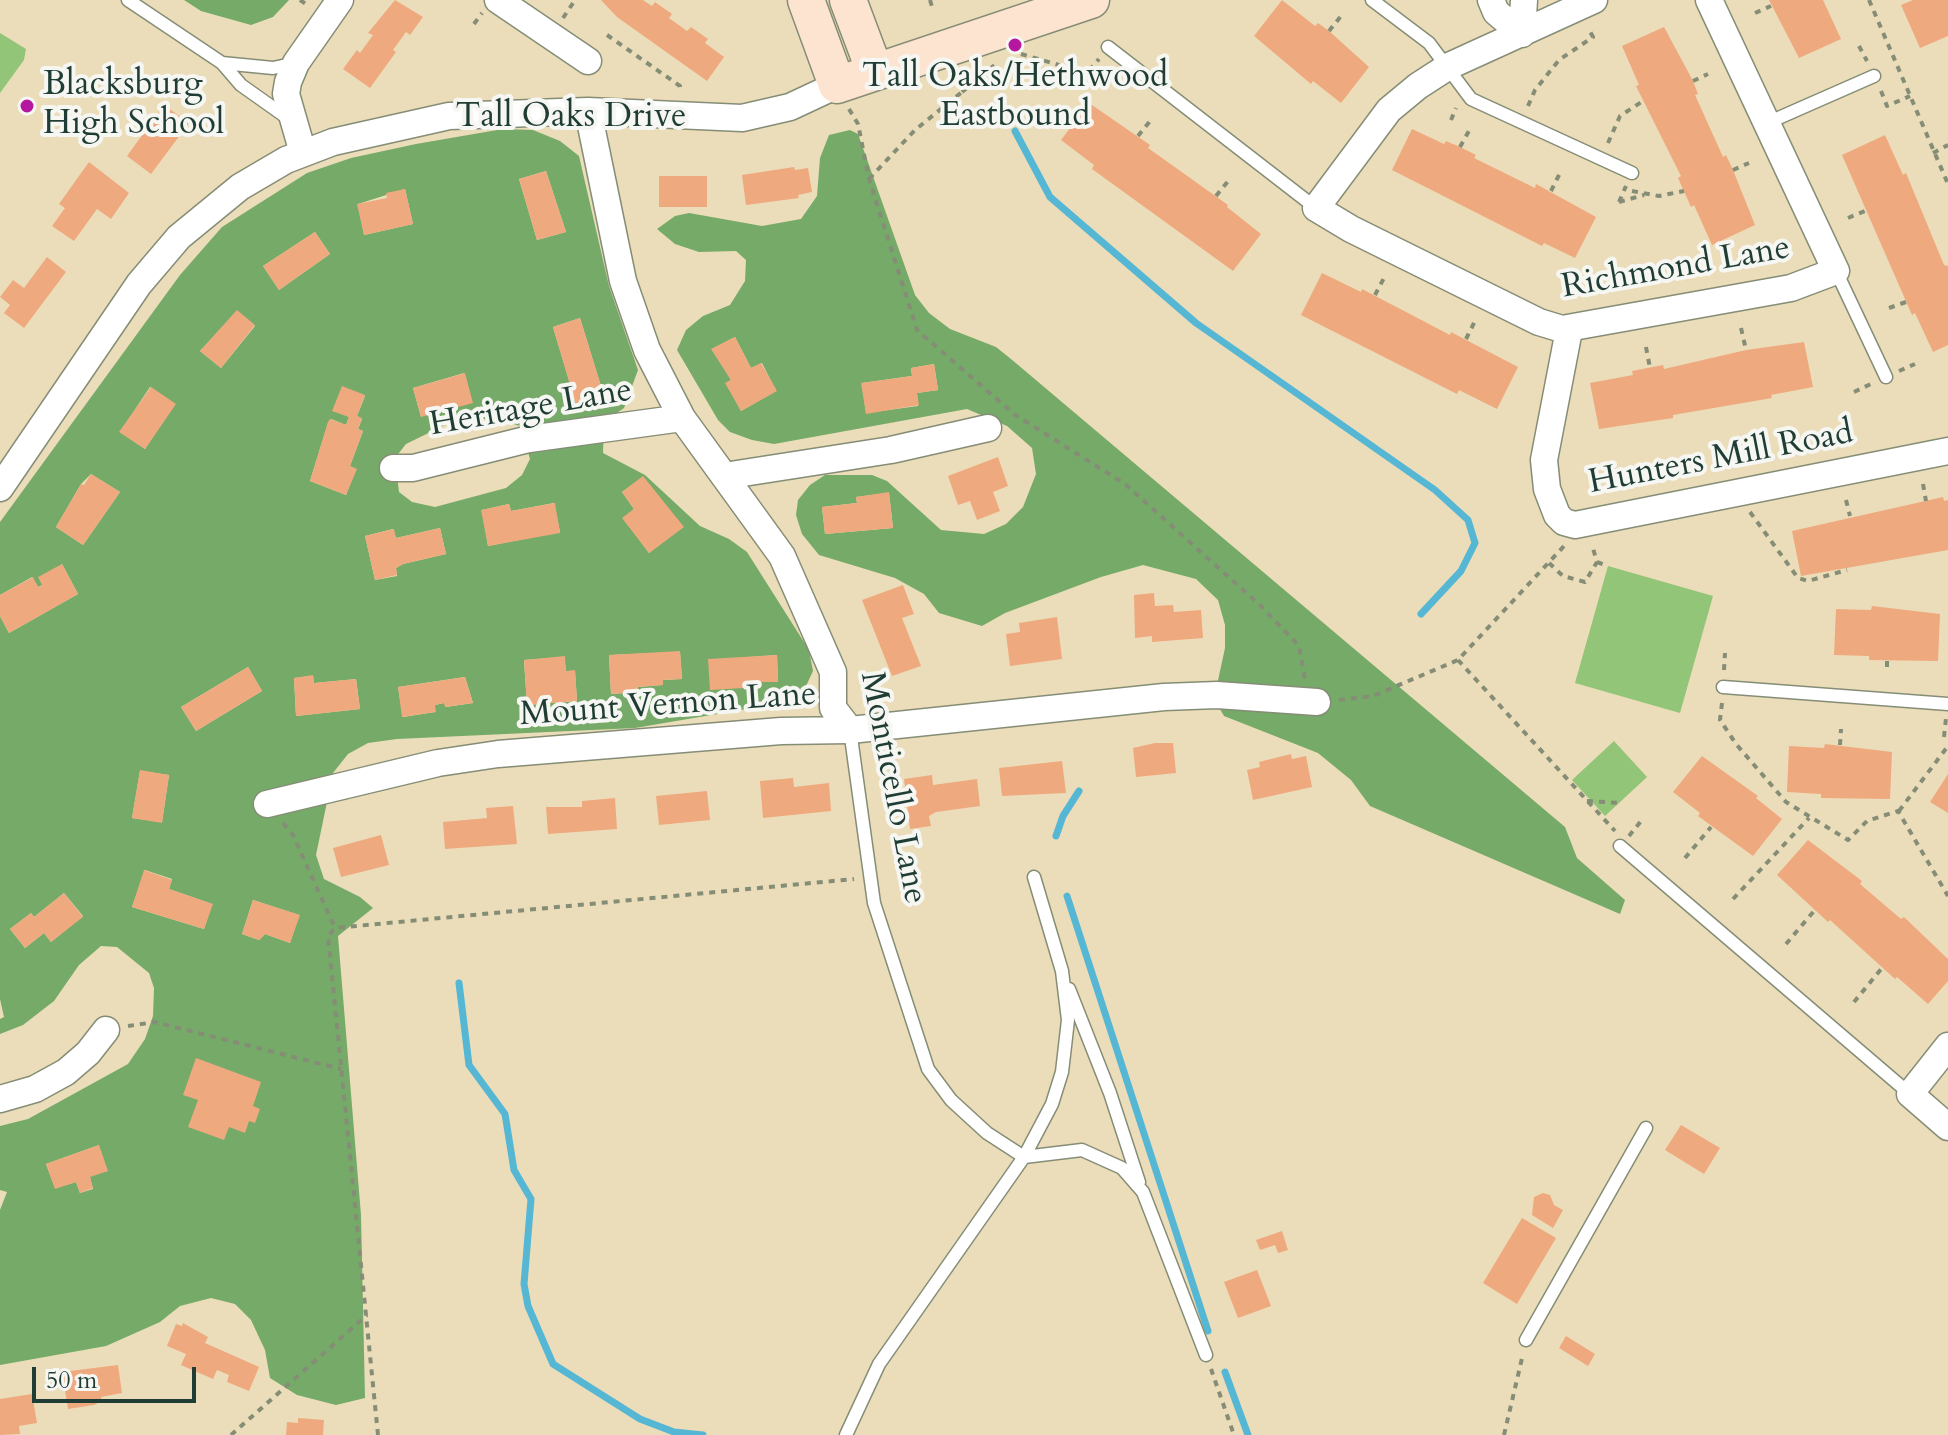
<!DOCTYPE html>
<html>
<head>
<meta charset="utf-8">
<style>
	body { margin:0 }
	#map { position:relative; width:1948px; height:1435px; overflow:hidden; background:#ebddb9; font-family:Cardo,serif }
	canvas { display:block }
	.scale { position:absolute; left:32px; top:1367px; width:164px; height:36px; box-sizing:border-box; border:4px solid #1f3d34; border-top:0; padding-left:10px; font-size:24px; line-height:28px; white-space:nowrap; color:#1f3d34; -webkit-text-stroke:6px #f6f6f2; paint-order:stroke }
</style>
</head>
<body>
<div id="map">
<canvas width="1948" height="1435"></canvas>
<div class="scale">50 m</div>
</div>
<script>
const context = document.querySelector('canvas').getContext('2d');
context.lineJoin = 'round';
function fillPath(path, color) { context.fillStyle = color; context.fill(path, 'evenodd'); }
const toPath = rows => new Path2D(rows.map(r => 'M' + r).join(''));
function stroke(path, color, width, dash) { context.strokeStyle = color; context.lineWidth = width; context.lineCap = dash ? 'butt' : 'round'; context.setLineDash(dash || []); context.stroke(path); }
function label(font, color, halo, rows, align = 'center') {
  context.font = font + ' Cardo,serif'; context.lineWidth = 8; context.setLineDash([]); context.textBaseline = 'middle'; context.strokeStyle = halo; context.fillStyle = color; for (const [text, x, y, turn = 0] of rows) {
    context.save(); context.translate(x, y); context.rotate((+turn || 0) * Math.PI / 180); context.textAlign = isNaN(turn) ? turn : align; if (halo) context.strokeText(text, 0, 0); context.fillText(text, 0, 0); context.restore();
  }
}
fillPath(toPath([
	[0,33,26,49,24,60,0,93],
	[1608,566,1713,596,1680,713,1575,683],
	[1614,741,1647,777,1605,816,1572,780]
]), '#92c577');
fillPath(toPath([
	[184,0,289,0,273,17,251,25,201,11],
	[503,129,533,130,560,141,579,156,609,286,638,370,624,408,604,422,603,453,645,475,700,526,729,539,747,552,809,650,813,671,801,697,770,705,635,728,397,739,368,743,348,754,333,773,316,855,324,879,360,897,373,908,338,936,361,1215,365,1398,336,1405,297,1395,270,1378,265,1350,251,1320,235,1304,211,1298,180,1306,160,1322,106,1346,0,1365,0,1210,7,1192,0,1190,0,1126,28,1119,128,1064,145,1039,153,1016,154,988,149,973,117,947,101,946,79,965,54,1001,23,1025,0,1034,0,1019,4,1017,0,999,0,616,9,633,78,594,62,564,42,585,38,587,32,577,0,595,0,522,180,275,222,227,307,173,351,158,416,144],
	[546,171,566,232,537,240,519,179],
	[405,189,413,224,364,235,358,204],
	[315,232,330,254,279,290,263,266],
	[237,311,255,326,221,368,200,351],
	[580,318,604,396,576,404,553,327],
	[464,373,421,417,413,388],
	[150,387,175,404,145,449,120,432],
	[365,396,357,416,362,419,358,429,363,431,350,466,356,469,346,495,310,481,328,423,331,419,346,425,349,417,333,410],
	[494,418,520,426,530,459,522,475,506,488,435,507,412,502,399,492,395,458,406,444,449,423],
	[91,474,120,492,83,545,56,527,81,484],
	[643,477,683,527,649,553,623,518,634,509,622,492],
	[554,503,560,532,488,546,482,510,509,504,511,511],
	[440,528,446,554,403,564,396,568,397,576,375,580,365,536,393,529,396,538],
	[680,652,682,679,663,680,662,685,638,687,638,692,611,694,609,655],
	[777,655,778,682,744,682,744,688,708,660],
	[564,657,566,671,575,671,577,701,527,705,524,660],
	[248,667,262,691,196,731,181,707],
	[313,676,315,693,315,683,356,679,360,709,296,716,294,678],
	[465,677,473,703,446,707,444,703,435,705,435,712,403,717,398,687],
	[140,771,169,775,162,822,132,818],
	[145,870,172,879,169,889,212,904,204,929,132,907],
	[64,893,83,916,51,942,44,933,25,948,10,929,31,913,34,917],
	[253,900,299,915,290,943,265,934,259,940,242,934],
	[99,1145,90,1177,93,1189,80,1193,76,1182,55,1188,46,1164],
	[850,130,858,134,915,295,929,313,950,329,996,347,1011,359,1565,827,1577,858,1625,900,1620,914,1370,806,1351,780,1318,753,1224,716,1214,699,1225,648,1225,625,1218,600,1196,579,1143,565,1101,577,1005,613,982,626,939,613,924,594,895,578,819,555,802,534,796,515,798,500,810,485,825,475,872,475,887,481,941,530,984,534,1006,524,1023,507,1036,474,1032,448,1007,426,967,409,774,444,752,440,730,432,718,420,677,350,686,330,703,316,730,305,745,281,746,260,736,251,699,252,675,244,657,229,675,216,689,213,762,226,801,219,817,196,820,158,829,135],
	[735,337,751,368,762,363,776,391,741,411,726,383,731,380,712,349],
	[934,364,938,390,917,393,918,406,866,413,862,383,912,376,911,368],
	[889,493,893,528,825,534,822,507,857,503,856,497]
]), '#75aa68');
stroke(toPath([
	[1015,131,1050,197,1196,323,1435,490,1468,520,1475,543,1461,571,1421,614],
	[1056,836,1063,816,1079,791],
	[1067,896,1208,1331],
	[459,983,469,1065,505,1114,514,1170,531,1199,524,1284,528,1306,553,1364,640,1419,674,1432,703,1435],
	[1225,1372,1248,1435]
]), '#56b7d5', 7);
fillPath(toPath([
	[395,0,423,17,410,35,406,32,393,50,396,52,370,88,343,69,357,50,360,53,373,35,368,33],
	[601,0,643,0,652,6,655,2,672,14,669,18,687,31,691,27,708,39,705,43,724,57,707,81,617,17],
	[1282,0,1315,26,1318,23,1329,31,1369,67,1341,103,1313,81,1311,84,1254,36],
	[1769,0,1823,0,1841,39,1799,58],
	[1913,0,1948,0,1948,36,1920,48,1901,5],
	[1664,27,1693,81,1698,94,1695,95,1723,157,1726,155,1733,170,1755,225,1712,245,1694,205,1691,207,1678,178,1681,176,1636,86,1639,85,1622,46],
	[1089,103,1150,145,1148,148,1228,205,1227,207,1261,234,1233,271,1092,169,1094,165,1061,140],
	[164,105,189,123,151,174,127,156],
	[1412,129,1444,144,1446,141,1460,147,1476,155,1474,158,1535,188,1536,184,1596,217,1575,258,1544,243,1542,246,1392,170],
	[1885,135,1903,175,1906,173,1944,265,1948,266,1948,345,1933,352,1915,313,1912,315,1842,155],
	[89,162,129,193,111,219,97,209,74,241,52,226,65,208,59,204],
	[794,167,795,170,808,168,812,192,798,195,799,198,746,205,742,175],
	[546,171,566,232,537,240,519,179],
	[659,176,707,176,707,207,659,207],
	[405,189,413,224,364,235,357,204,387,198,386,193],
	[315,232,330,254,279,290,263,266],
	[47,257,66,272,24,328,4,313,10,305,0,297,13,280,24,288],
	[1322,273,1361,292,1362,289,1450,335,1451,332,1518,367,1497,409,1459,390,1457,394,1301,315],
	[237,310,255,325,221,368,200,351],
	[580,318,604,396,576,405,553,327],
	[735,337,751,368,761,363,777,391,741,411,725,383,731,380,711,349],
	[1804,342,1813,387,1771,395,1772,398,1673,415,1673,418,1599,429,1590,383,1633,375,1632,371,1663,365,1664,369,1746,350],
	[934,364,938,390,917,393,919,405,866,414,861,383,912,376,911,368],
	[465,373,473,403,421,417,413,388],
	[342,386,365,395,357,416,362,418,358,429,363,431,350,466,357,469,346,495,310,481,328,422,330,419,346,425,349,417,332,411],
	[151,387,176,404,145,449,119,432],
	[998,457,1008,486,993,492,1000,511,977,520,970,501,958,505,948,476],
	[91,474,120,492,83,545,56,527,81,484,84,485],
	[643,476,684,527,649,553,622,518,634,509,622,492],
	[889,492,893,528,825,534,822,507,857,503,856,497],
	[1943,497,1944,501,1948,500,1948,550,1801,576,1792,531],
	[555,503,560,533,488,546,481,510,509,504,511,511],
	[440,528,446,554,403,564,396,568,397,575,375,580,365,536,394,529,396,538],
	[62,564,78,594,9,633,0,616,0,595,33,577,38,587,42,585,38,577],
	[903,585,914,614,902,618,921,666,892,676,862,600],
	[1154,593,1155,606,1173,605,1174,612,1201,610,1203,638,1152,642,1152,636,1135,638,1134,595],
	[1872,606,1940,614,1938,661,1869,660,1869,656,1834,655,1836,609,1871,610],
	[1057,617,1062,659,1010,666,1006,634,1020,632,1019,623],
	[680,651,682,679,663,680,663,685,638,687,639,692,611,694,609,655],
	[777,655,778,682,744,682,744,688,710,690,708,659],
	[565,656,566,671,575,670,577,701,527,705,524,660],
	[248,667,262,691,196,731,181,707],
	[313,675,314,683,356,679,360,709,296,716,294,678],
	[465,677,473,703,445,707,444,703,435,705,436,712,402,717,398,687],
	[1155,743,1173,743,1176,773,1136,777,1133,748],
	[1825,744,1892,752,1890,799,1821,798,1821,794,1787,792,1789,746,1824,748],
	[1291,754,1292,759,1306,756,1312,787,1253,800,1247,770,1260,767,1259,762],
	[1702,756,1758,796,1756,798,1782,819,1753,856,1698,816,1700,813,1673,792],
	[1062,761,1066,793,1002,796,999,768],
	[140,770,169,775,162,823,132,818],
	[1948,774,1948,813,1930,802],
	[932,775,933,785,977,779,980,806,936,812,929,816,931,826,910,829,904,779],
	[793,778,794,787,829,783,831,811,763,818,760,781],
	[707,791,710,820,659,825,656,796],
	[615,798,617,829,548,834,546,807,582,807,582,801],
	[513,806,517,844,445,849,443,822,487,818,486,808],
	[381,835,389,865,341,877,333,848],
	[1808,840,1862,881,1860,884,1901,919,1904,917,1948,959,1948,981,1928,1004,1897,977,1895,979,1830,920,1828,922,1777,875],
	[144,870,172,880,169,889,213,904,204,929,132,907],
	[64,893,83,917,51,942,44,933,25,948,10,929,31,913,34,917],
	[253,900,300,915,290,943,265,934,259,940,242,934],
	[196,1058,261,1082,253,1106,260,1109,255,1123,249,1121,245,1133,229,1127,224,1140,188,1127,198,1100,183,1095],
	[1681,1125,1720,1148,1704,1174,1665,1150],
	[99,1145,108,1171,90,1177,93,1188,80,1193,76,1182,55,1189,46,1164],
	[1543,1193,1550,1195,1554,1205,1563,1210,1553,1228,1532,1215,1534,1197],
	[1522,1218,1556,1238,1517,1304,1483,1283],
	[1282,1231,1288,1250,1278,1253,1275,1245,1260,1250,1256,1240],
	[1257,1270,1271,1306,1238,1318,1224,1282],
	[183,1323,208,1337,205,1343,259,1367,249,1391,227,1382,229,1375,217,1370,213,1379,181,1365,186,1354,167,1346,176,1324,182,1326],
	[1566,1336,1595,1354,1588,1366,1559,1348],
	[118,1365,122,1393,101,1397,102,1401,94,1405,68,1409,62,1372],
	[32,1394,37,1423,19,1426,20,1434,0,1435,0,1399],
	[298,1418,324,1420,323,1435,286,1435,287,1422,298,1423]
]), '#efa97f');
const lane = toPath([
	[128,0,222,63,241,85,289,119],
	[1372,0,1429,43,1471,99,1632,173],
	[1108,47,1316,208],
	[222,63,273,68,296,63],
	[1767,123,1874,76],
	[1836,271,1886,377],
	[1723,687,1948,704],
	[850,730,874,903,928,1069,951,1100,987,1133,1024,1157],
	[1620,846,1910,1094],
	[1069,989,1110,1093,1139,1182],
	[1024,1157,1082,1150,1122,1168,1143,1192,1206,1355],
	[1526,1340,1646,1128],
	[846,1435,879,1364,1024,1157,1052,1104,1062,1072,1068,1020,1062,971,1034,877]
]);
const street = toPath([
	[498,0,588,61],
	[1491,0,1496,12,1522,34],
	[1594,0,1449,66,1418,86,1389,110,1316,208,1351,229,1539,322,1562,329,1791,288,1836,271,1709,0],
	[1522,34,1524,0],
	[588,111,623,281,647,350,682,418,782,556,833,672,833,708,850,730],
	[303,153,286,94,288,82,296,63,340,0],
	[1569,330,1544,460,1547,489,1557,515,1564,522,1575,525,1948,451],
	[393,468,413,468,529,439,682,418],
	[724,476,891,450,988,428],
	[0,488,139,284,179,237,240,187,286,160,333,142,449,116,588,111,742,118,790,107,837,85],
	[267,804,438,763,498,754,781,731,850,730,1164,697,1217,695,1317,702],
	[1948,1046,1910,1094,1948,1127],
	[0,1099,35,1089,66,1072,88,1053,106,1030]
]);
const secondary = toPath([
	[806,0,837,85,1091,0],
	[848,0,875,72]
]);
stroke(lane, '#858d76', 15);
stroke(street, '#858d76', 29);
stroke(secondary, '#858d76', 39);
stroke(toPath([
	[300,0,309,6],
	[930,0,933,10],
	[1869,0,1948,184],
	[1755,13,1771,6],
	[563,18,575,0],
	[474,24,482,13],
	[1329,31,1341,16],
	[607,35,680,86,680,91],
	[1859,46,1867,61],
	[1021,54,1087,73,1099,59],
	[1693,81,1708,74],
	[1881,91,1887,106,1910,96],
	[962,92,997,63],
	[1528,106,1535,90,1559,60,1593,37,1588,28],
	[849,109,858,124,869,179,917,330,1014,414,1125,484,1261,606,1299,646,1305,679],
	[1451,120,1456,108],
	[1138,136,1150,121],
	[1608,143,1620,116,1643,101],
	[1460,147,1470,129],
	[1933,153,1948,145],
	[1733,170,1749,163],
	[869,179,915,130,962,92,958,82],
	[1551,191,1560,173],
	[1632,191,1659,196,1684,191],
	[1216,196,1229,180],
	[1619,202,1626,186],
	[1619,202,1644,195],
	[1848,218,1865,211],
	[1375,295,1385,276],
	[1889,308,1906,302],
	[1741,328,1746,350],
	[1466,339,1475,321],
	[1646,347,1650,368],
	[1899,371,1915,364],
	[1854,392,1873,383],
	[1923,484,1926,501],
	[1846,500,1850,516],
	[1750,512,1798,578,1808,581,1847,570],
	[1597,562,1608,566],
	[1549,563,1563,576,1585,582,1597,562,1592,545],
	[1458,660,1615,831],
	[1887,667,1887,661],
	[1724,670,1725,653],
	[1339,700,1373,696,1458,660,1565,545],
	[1722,703,1720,720,1736,744,1786,802,1848,840,1867,821,1898,811,1948,896],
	[1944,737,1946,718],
	[1840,745,1841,729],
	[1587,801,1620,803],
	[1899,811,1948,746],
	[283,823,293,835,335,928],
	[1629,836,1641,821],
	[1685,858,1711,827],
	[1733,899,1809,818],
	[1786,944,1814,911],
	[1854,1002,1882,968],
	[128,1026,155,1022,341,1069],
	[1211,1369,1234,1435],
	[231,1435,367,1315],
	[378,1435,328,936,335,928,854,879],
	[1504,1435,1523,1354]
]), '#858d76', 4, [6, 6]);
stroke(lane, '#fff', 12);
stroke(street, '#fff', 26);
stroke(secondary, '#fde4d1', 36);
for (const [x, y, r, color] of [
	[1015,45,8,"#b5179e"],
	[27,106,8,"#b5179e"]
]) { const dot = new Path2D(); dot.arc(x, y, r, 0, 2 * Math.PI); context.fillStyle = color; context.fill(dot); stroke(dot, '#f6f6f2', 3); }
label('34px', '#1f3d34', '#f6f6f2', [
	["Tall Oaks/Hethwood",1015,78],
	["Eastbound",1015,117],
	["Blacksburg",43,86,"left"],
	["High School",43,125,"left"]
]);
label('34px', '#1f3d34', '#f6f6f2', [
	["Tall Oaks Drive",571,118],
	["Richmond Lane",1676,269,-10],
	["Heritage Lane",531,409,-10],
	["Hunters Mill Road",1721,459,-11],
	["Mount Vernon Lane",668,706,-4],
	["Monticello Lane",892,788,79]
]);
</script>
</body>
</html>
